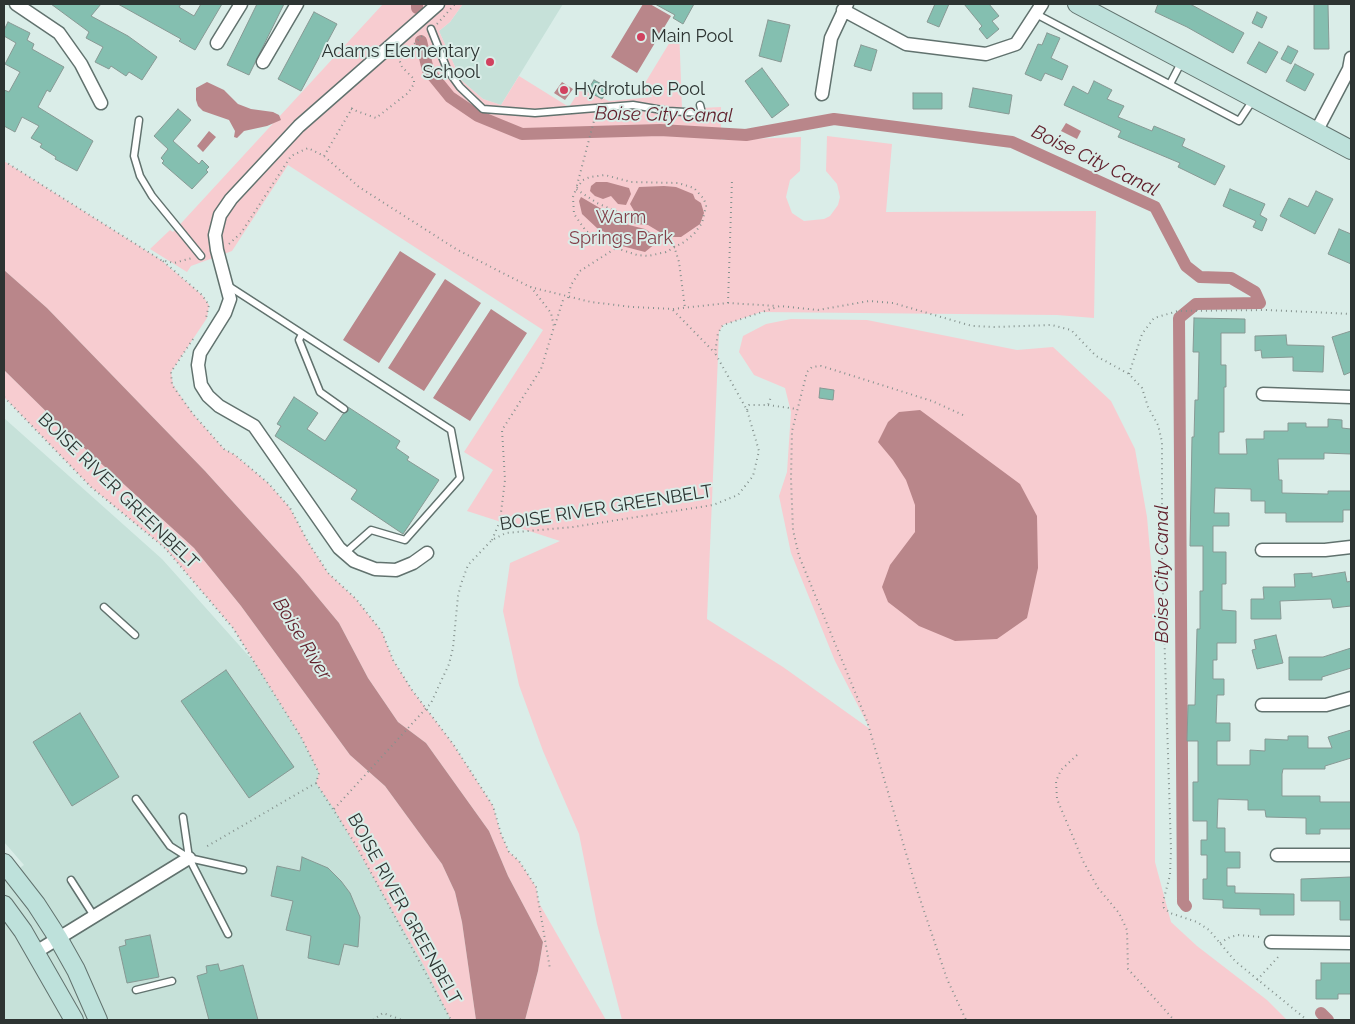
<!DOCTYPE html>
<html>
<head>
<meta charset="utf-8">
<style>
	body { margin:0 }
	#map { position:relative; width:1355px; height:1024px; overflow:hidden; background:#daede8; font-family:Raleway,sans-serif }
	canvas { display:block }
	.frame { position:absolute; inset:0; border:5px solid #2d3432; pointer-events:none }
</style>
</head>
<body>
<div id="map">
<canvas width="1355" height="1024"></canvas>
<div class="frame"></div>
</div>
<script>
const context = document.querySelector('canvas').getContext('2d');
context.lineJoin = 'round';
function fillPath(path, color) { context.fillStyle = color; context.fill(path, 'evenodd'); }
const toPath = rows => new Path2D(rows.map(r => 'M' + r).join(''));
function stroke(path, color, width, dash) { context.strokeStyle = color; context.lineWidth = width; context.lineCap = dash ? 'butt' : 'round'; context.setLineDash(dash || []); context.stroke(path); }
function label(font, color, halo, rows, align = 'center') {
  context.font = font + ' Raleway,sans-serif'; context.lineWidth = 4; context.setLineDash([]); context.textBaseline = 'middle'; context.strokeStyle = halo; context.fillStyle = color; for (const [text, x, y, turn = 0] of rows) {
    context.save(); context.translate(x, y); context.rotate((+turn || 0) * Math.PI / 180); context.textAlign = isNaN(turn) ? turn : align; if (halo) context.strokeText(text, 0, 0); context.fillText(text, 0, 0); context.restore();
  }
}
fillPath(toPath([
	[463,4,563,4,501,105,483,99,461,80,439,31,450,22],
	[4,418,162,559,340,758,467,1020,4,1020,4,879,24,865,4,842]
]), '#c6e1d9');
fillPath(toPath([
	[383,4,413,4,413,7,416,4,463,4,450,22,439,31,461,80,483,99,501,105,519,76,569,107,581,88,609,101,653,97,642,88,679,27,682,109,721,107,721,140,801,137,800,171,790,180,786,197,792,213,804,221,824,219,830,216,838,205,840,197,837,184,826,171,827,136,892,144,886,212,1096,211,1094,318,1057,315,761,312,723,325,719,332,707,619,783,667,870,729,835,661,791,553,779,496,787,472,791,412,785,388,754,375,739,352,743,336,766,324,791,319,867,320,1017,350,1053,347,1111,401,1135,449,1147,517,1155,608,1155,862,1171,922,1197,946,1267,1000,1287,1020,622,1020,597,924,579,834,543,751,519,685,503,611,510,563,560,541,467,511,493,470,464,452,543,330,288,165,232,251,191,266,187,272,150,249,170,230,173,232],
	[4,161,161,260,202,295,209,305,207,318,171,372,173,385,193,414,224,449,235,455,268,483,290,508,308,542,328,573,356,599,382,632,393,660,412,690,453,744,493,806,501,834,509,852,519,861,536,887,539,903,606,1020,525,1020,538,971,543,942,508,876,489,831,426,743,398,722,368,678,339,623,300,576,205,471,47,308,4,270],
	[4,370,72,437,194,548,241,606,350,755,385,786,442,864,455,892,462,922,476,1020,451,1020,423,964,334,809,316,783,319,773,301,737,233,628,165,548,91,487,4,397]
]), '#f7ccd0');
fillPath(toPath([
	[643,4,650,4,671,16,637,73,611,57],
	[207,82,224,90,238,104,251,109,273,112,279,115,281,120,267,126,244,131,237,138,234,137,235,131,229,120,203,111,198,106,196,100,196,88],
	[562,82,573,89,565,100,554,93],
	[1066,123,1081,131,1077,139,1061,131],
	[209,131,216,137,203,152,197,146],
	[596,182,607,182,629,188,631,194,626,205,618,204,611,196,603,199,595,196,590,191,591,186],
	[664,186,676,187,693,194,695,199,701,203,704,213,700,224,681,237,668,237,648,225,635,224,632,221,636,214,630,204,639,187],
	[581,197,629,225,645,229,661,239,645,252,618,245,609,237,607,233,598,229,582,214,579,201],
	[400,251,436,274,379,363,343,340],
	[4,270,47,308,205,471,300,576,339,623,368,678,398,722,426,743,489,831,508,876,543,942,538,971,525,1020,476,1020,462,922,455,892,442,864,385,786,350,755,241,606,194,548,72,437,4,370],
	[445,279,481,303,424,391,388,368],
	[491,309,527,333,470,421,433,398],
	[920,410,1020,484,1037,516,1038,568,1027,618,997,639,955,641,919,626,888,602,882,587,890,565,915,532,915,505,906,480,893,460,878,442,888,422,899,412]
]), '#b9868a');
stroke(toPath([
	[417,4,417,8],
	[421,41,428,70,450,97,478,116,522,134,660,130,746,135,834,119,1012,142,1155,207,1186,266,1200,277,1231,278,1255,292,1260,303,1196,304,1179,318,1183,902,1186,906],
	[1321,1013,1328,1020]
]), '#b9868a', 12);
const building = toPath([
	[51,4,101,4,91,16,128,36,157,57,142,80,129,72,126,76,111,66,109,69,95,62,103,47,86,38,89,32,51,4],
	[118,4,181,4,179,7,194,16,201,4,222,4,195,50,179,41,181,39,118,4],
	[257,4,284,4,249,75,227,65,257,4],
	[655,4,694,4,683,24,673,18,675,15,655,4],
	[935,4,949,4,939,27,927,22,935,4],
	[964,4,989,4,999,16,992,21,999,29,987,39,979,29,982,26,964,4],
	[1158,4,1190,4,1244,33,1233,53,1187,27,1155,12,1158,4],
	[1314,4,1328,4,1329,49,1314,49,1314,4],
	[314,12,337,24,301,91,278,79,314,12],
	[1257,12,1267,17,1262,28,1252,23,1257,12],
	[768,20,790,25,781,62,759,56,768,20],
	[8,22,30,33,27,40,34,44,32,49,64,67,50,92,47,90,38,107,93,141,77,171,55,159,56,157,40,147,42,144,31,138,39,126,22,117,15,132,4,126,4,90,9,92,20,72,5,64,16,43,4,36,4,30,8,22],
	[1047,33,1060,38,1051,58,1068,66,1062,80,1045,73,1041,81,1025,74,1038,44,1042,45,1047,33],
	[1259,42,1278,52,1266,73,1247,63,1259,42],
	[861,45,877,50,871,71,854,66,861,45],
	[1288,46,1298,51,1291,64,1281,59,1288,46],
	[1295,64,1314,74,1305,91,1286,81,1295,64],
	[762,68,789,105,772,118,745,81,762,68],
	[594,80,609,88,602,99,587,91,594,80],
	[1094,81,1112,90,1107,99,1124,106,1118,117,1152,131,1154,126,1185,139,1182,146,1225,166,1215,185,1178,167,1180,163,1118,137,1121,131,1064,105,1073,86,1088,94,1094,81],
	[973,88,1012,95,1009,114,969,107,973,88],
	[913,93,942,93,942,109,913,109,913,93],
	[178,109,191,120,173,141,199,164,202,160,209,167,206,170,208,172,192,189,162,163,164,161,161,158,168,149,154,136,178,109],
	[1230,189,1265,204,1260,215,1267,219,1262,231,1253,227,1256,221,1223,206,1230,189],
	[1316,191,1333,199,1315,234,1280,216,1289,198,1308,207,1316,191],
	[1339,229,1351,234,1351,264,1328,254,1339,229],
	[1194,318,1245,319,1245,333,1221,333,1221,365,1226,365,1226,387,1224,387,1224,432,1219,432,1219,454,1247,454,1246,439,1264,439,1264,431,1288,431,1288,423,1306,423,1306,427,1328,427,1328,419,1342,420,1342,428,1351,429,1351,454,1324,453,1324,459,1278,459,1279,480,1282,480,1282,493,1328,494,1328,491,1351,491,1351,510,1343,510,1343,522,1286,522,1286,513,1265,513,1265,501,1251,501,1251,489,1215,488,1214,513,1229,513,1229,526,1213,526,1213,552,1226,552,1226,584,1222,584,1222,610,1236,611,1236,643,1217,643,1217,660,1213,660,1213,679,1224,679,1224,695,1217,695,1216,723,1230,723,1230,741,1217,741,1217,765,1250,765,1250,750,1265,751,1265,739,1288,740,1288,736,1308,736,1308,748,1332,748,1328,737,1351,730,1351,758,1325,766,1325,769,1283,769,1282,774,1282,796,1320,796,1320,802,1351,802,1351,829,1320,829,1320,834,1306,834,1306,818,1266,817,1265,810,1248,810,1248,800,1218,799,1217,828,1225,828,1225,852,1240,852,1240,868,1227,868,1227,886,1235,886,1235,893,1294,894,1294,915,1260,915,1260,909,1223,908,1223,900,1203,899,1203,879,1207,879,1207,855,1201,855,1201,840,1207,840,1207,821,1193,821,1193,782,1198,782,1198,741,1187,741,1188,705,1195,705,1197,629,1200,629,1200,591,1203,591,1203,546,1190,546,1192,437,1194,437,1195,400,1198,400,1199,352,1193,352,1194,318],
	[1351,331,1351,372,1344,375,1332,337,1351,331],
	[1286,335,1287,345,1324,346,1323,372,1293,371,1293,357,1262,358,1261,350,1255,351,1255,336,1286,335],
	[820,388,834,390,833,400,819,398,820,388],
	[294,397,318,413,307,429,325,441,343,414,348,411,348,407,400,441,396,448,409,457,407,460,439,480,403,534,351,499,357,490,275,436,281,426,277,424,294,397],
	[1345,572,1347,582,1351,581,1351,606,1333,608,1331,599,1280,601,1281,619,1251,619,1251,599,1264,599,1263,587,1295,587,1294,574,1312,573,1312,577,1345,572],
	[1276,635,1283,663,1257,669,1252,650,1256,649,1254,640,1276,635],
	[1351,648,1351,668,1322,677,1322,680,1289,680,1289,657,1323,657,1351,648],
	[226,670,294,767,249,798,181,701,226,670],
	[80,713,119,777,72,806,33,742,80,713],
	[302,857,328,868,341,881,350,893,360,917,358,947,344,944,339,965,308,958,311,936,286,930,293,901,271,896,277,866,300,871,302,857],
	[1351,877,1351,920,1340,920,1340,901,1301,901,1301,879,1351,877],
	[150,935,159,977,127,983,119,947,126,945,125,940,150,935],
	[1321,963,1351,963,1351,994,1338,994,1338,999,1316,999,1316,980,1321,980,1321,963],
	[218,964,220,971,243,965,258,1020,209,1020,197,976,207,973,206,966,218,964]
]);
fillPath(building, '#84bfb0');
stroke(building, '#879994', 1);
const lane = toPath([
	[1036,14,1239,121,1253,100],
	[431,29,447,69,460,87,483,109,535,113,633,105,668,111,702,113,700,105],
	[1170,84,1182,61],
	[139,120,134,156,140,176,152,196,201,256],
	[227,285,451,430,460,478,405,540,371,530,345,553],
	[302,334,299,340,320,392,344,409],
	[104,607,135,635],
	[136,799,170,846,189,858,243,870],
	[183,817,189,858,228,934],
	[71,880,94,916],
	[136,990,172,981]
]);
const street = toPath([
	[16,4,59,33,81,64,101,103],
	[843,10,906,44,986,54,1016,44,1042,4],
	[217,43,241,4],
	[263,62,297,4],
	[822,94,831,38,847,4],
	[1317,130,1349,69,1351,58],
	[1263,394,1351,397],
	[1262,550,1325,550,1351,547],
	[427,553,413,563,396,570,375,569,354,561,339,548,254,426,219,406,208,396,201,385,198,365,200,353,225,313,230,299,217,250,215,235,220,215,231,199,299,126,438,4],
	[1262,705,1326,705,1351,698],
	[1277,855,1351,855],
	[1271,942,1351,943],
	[36,952,189,858]
]);
const secondary = toPath([
	[1077,4,1351,150],
	[4,863,36,904,58,938,76,970,98,1020],
	[4,905,23,931,74,1020]
]);
stroke(lane, '#61726e', 9);
stroke(street, '#61726e', 15);
stroke(secondary, '#61726e', 20);
stroke(toPath([
	[437,24,455,4],
	[351,109,376,118,408,93,414,84,414,79,402,67,399,59,423,35],
	[595,117,576,189,597,203,620,213,627,213],
	[324,156,354,105],
	[4,161,161,260,174,263,192,258],
	[229,244,241,233,291,156,308,148,324,156,359,187,456,249,530,287,591,302,632,307,673,309,728,303,777,306],
	[674,246,679,262,685,308],
	[163,261,202,295,209,305,206,318],
	[568,298,571,285,580,271,616,248,586,231,574,214,573,197,576,189,583,180,590,177,605,175,631,182,678,183,694,188,704,199,706,206,702,223,694,234,684,242,666,252,648,256,637,255,616,248],
	[728,303,732,179],
	[673,310,715,353],
	[555,325,564,297],
	[193,339,171,372,172,385,193,414,224,449,235,455,268,483,290,508,308,542,328,573,356,599,382,632,393,660,412,690,453,744,493,806,501,834,509,852,519,861,536,887,550,969],
	[1129,374,1142,334,1154,318,1178,311,1268,310,1351,314],
	[4,397,91,487,165,548,233,628,301,737,319,773,316,783,204,848],
	[768,405,797,409],
	[747,410,749,405,768,405,771,397],
	[963,415,932,401,831,369,821,366,812,367,807,372,792,431,791,479,793,530,799,556,867,721,916,887,947,979,966,1020],
	[492,540,500,521,505,480,502,430,541,369,554,327,551,313,531,287],
	[1077,755,1061,770,1056,781,1057,799,1083,861,1098,888,1119,913,1127,930,1128,969,1174,1020],
	[316,783,356,845,451,1020],
	[334,809,431,703,449,664,453,648,458,596,461,584,468,565,492,540,506,533,573,527,713,505,738,495,753,476,759,451,747,410,715,353,718,333,723,325,780,306,818,310,869,301,893,303,972,326,994,327,1052,325,1071,330,1096,356,1129,374,1142,388,1148,407,1158,425,1162,442,1162,563,1171,850,1170,875,1163,902,1164,908,1170,913,1197,922,1209,930,1235,961,1307,1020],
	[1220,943,1230,937,1239,935,1260,937],
	[1257,980,1280,955],
	[373,1020,383,1013,402,1020]
]), '#85928e', 2, [1, 4]);
stroke(lane, '#fff', 6);
stroke(street, '#fff', 12);
stroke(secondary, '#bee1db', 18);
for (const [x, y, r, color] of [
	[641,37,5,"#d1415f"],
	[490,62,5,"#d1415f"],
	[564,90,5,"#d1415f"]
]) { const dot = new Path2D(); dot.arc(x, y, r, 0, 2 * Math.PI); context.fillStyle = color; context.fill(dot); stroke(dot, '#daede8', 2); }
label('18px', '#2d3432', '#daede8', [
	["Main Pool",651,37],
	["Adams Elementary",480,52,"right"],
	["School",480,73,"right"],
	["Hydrotube Pool",574,90]
], 'left');
label('18px', '#833f49', '#daede8', [
	["Warm",621,218],
	["Springs Park",621,239]
]);
label('18px', '#2d3432', '#daede8', [
	["BOISE RIVER GREENBELT",118,491,44],
	["BOISE RIVER GREENBELT",606,508,-9],
	["BOISE RIVER GREENBELT",404,909,61]
]);
label('italic 19px', '#601f2b', '#daede8', [
	["Boise City Canal",664,115,1],
	["Boise City Canal",1095,161,26],
	["Boise City Canal",1162,574,-90],
	["Boise River",302,639,58]
]);
</script>
</body>
</html>
